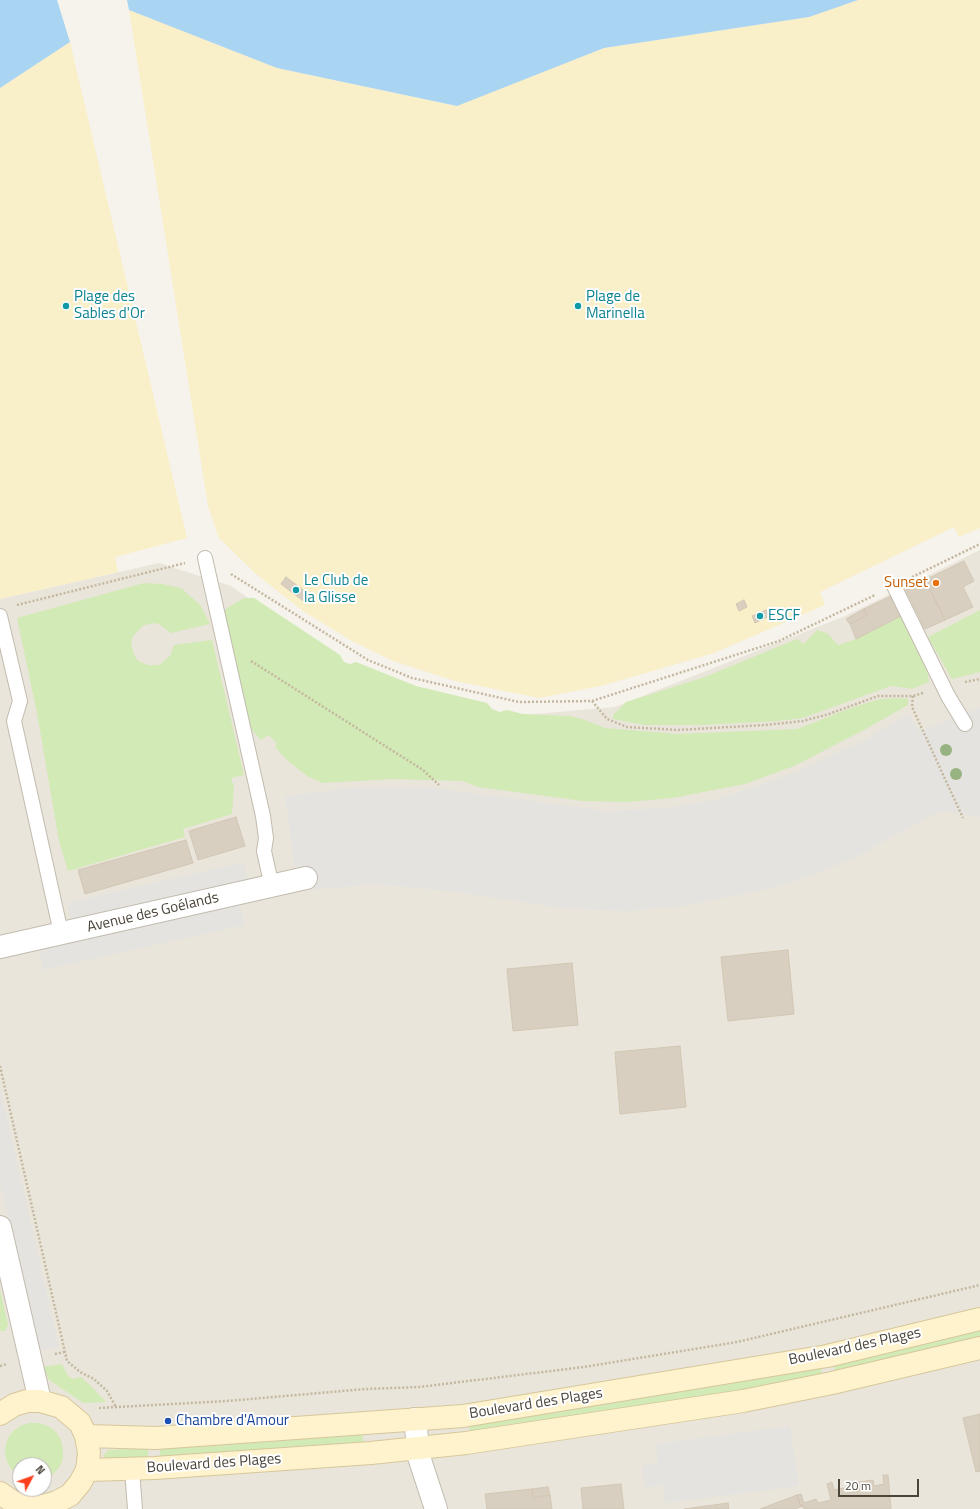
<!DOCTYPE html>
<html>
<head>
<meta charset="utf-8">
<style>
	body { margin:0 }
	#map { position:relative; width:980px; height:1509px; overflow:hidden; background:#f6f3ec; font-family:"Titillium Web",sans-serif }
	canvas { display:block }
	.north { position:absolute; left:12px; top:1457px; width:40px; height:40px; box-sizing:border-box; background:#fff; border:1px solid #b7b4b0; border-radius:50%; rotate:49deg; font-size:11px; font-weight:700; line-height:16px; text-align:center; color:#4b4439 }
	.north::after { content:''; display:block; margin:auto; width:14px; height:18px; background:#fc3f1d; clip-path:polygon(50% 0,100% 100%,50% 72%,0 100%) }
	.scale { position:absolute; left:838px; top:1479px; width:81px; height:18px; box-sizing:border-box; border:2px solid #4b4439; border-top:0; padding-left:5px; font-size:12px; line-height:14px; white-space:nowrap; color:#4b4439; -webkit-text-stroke:3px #fff; paint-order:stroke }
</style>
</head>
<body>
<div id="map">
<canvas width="980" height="1509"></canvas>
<div class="north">N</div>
<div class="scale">20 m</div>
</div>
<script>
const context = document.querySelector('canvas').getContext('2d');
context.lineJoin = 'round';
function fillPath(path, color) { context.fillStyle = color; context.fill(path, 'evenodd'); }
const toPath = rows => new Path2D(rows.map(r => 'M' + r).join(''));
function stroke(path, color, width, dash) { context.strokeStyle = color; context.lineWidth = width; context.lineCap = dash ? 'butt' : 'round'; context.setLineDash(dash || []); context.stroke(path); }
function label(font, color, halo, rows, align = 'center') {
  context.font = font + ' "Titillium Web",sans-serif'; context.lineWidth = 4; context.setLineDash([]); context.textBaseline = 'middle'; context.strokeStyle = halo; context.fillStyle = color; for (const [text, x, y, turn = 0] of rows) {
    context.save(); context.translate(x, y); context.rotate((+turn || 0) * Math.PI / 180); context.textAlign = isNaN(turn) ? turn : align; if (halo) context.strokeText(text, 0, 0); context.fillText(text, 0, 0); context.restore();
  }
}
fillPath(toPath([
	[980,550,980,1509,0,1509,0,599,159,563,231,586,359,675,512,716,615,707,845,616],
	[20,1465,44,1465,44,1489,20,1489]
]), '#eae5da');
fillPath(toPath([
	[144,583,162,584,181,588,200,605,210,624,171,633,160,625,155,623,144,625,133,636,131,643,134,655,138,661,148,665,159,665,170,656,174,645,212,640,244,775,231,778,234,787,232,814,183,829,185,837,68,871,59,841,37,713,17,618],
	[244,598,254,598,340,655,344,662,350,664,356,662,416,686,487,703,492,709,500,712,507,710,523,714,570,716,582,719,605,728,677,734,797,729,851,708,880,699,901,698,908,699,908,705,864,730,794,766,745,784,672,798,628,802,583,801,478,787,463,781,392,779,322,783,307,776,288,761,275,747,277,743,268,735,261,740,252,730,238,681,223,613,227,608],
	[980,610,980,672,952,679,928,637],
	[901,616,926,662,929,682,912,689,891,686,803,718,778,721,702,725,645,725,613,719,613,715,626,702,702,678,797,639,804,644,817,630,827,633,838,645,856,639],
	[0,1289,8,1325,5,1331,0,1331],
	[980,1328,980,1340,836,1374,833,1362],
	[62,1364,68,1376,73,1379,81,1377,92,1387,106,1402,83,1403,49,1380,43,1367],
	[820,1365,823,1377,470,1436,469,1423,622,1402],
	[29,1423,39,1423,48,1426,56,1432,61,1440,63,1450,63,1459,59,1468,52,1475,44,1480,44,1465,20,1465,20,1477,10,1468,6,1459,5,1450,7,1440,12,1432,20,1426],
	[362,1433,364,1444,160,1459,160,1447,265,1441],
	[148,1448,148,1459,107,1461,103,1455,109,1450]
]), '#d2eab5');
fillPath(toPath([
	[858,0,980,0,980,528,959,537,954,527,820,592,825,605,714,653,601,686,539,698,455,681,393,661,352,641,303,611,256,574,219,538,208,506,129,10,277,68,456,106,604,48,808,17],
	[70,42,187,538,115,557,118,572,0,599,0,88]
]), '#f9efc9');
fillPath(toPath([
	[980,707,980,817,947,811,934,814,852,859,796,881,768,889,684,906,629,911,568,909,456,892,399,886,366,885,298,891,285,796,358,787,426,787,606,811,665,808,719,799,796,772,869,738,909,713,919,732],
	[244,862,248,882,72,922,67,903],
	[240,905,245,925,43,970,39,950],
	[0,1087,59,1347,38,1351,0,1183],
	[790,1426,799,1486,665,1503,662,1485,644,1488,642,1466,658,1463,656,1444]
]), '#e5e3e0');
fillPath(toPath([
	[0,0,57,0,70,42,0,88],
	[127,0,858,0,809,17,604,48,457,106,277,68,129,10]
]), '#a9d4f2');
const building = toPath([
	[964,561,974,581,963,587,973,607,945,620,925,580,964,561],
	[286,577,311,596,306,603,281,584,286,577],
	[925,580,945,620,925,629,906,590,925,580],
	[891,596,901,616,856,639,850,624,867,615,864,609,891,596],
	[744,600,747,607,739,611,736,604,744,600],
	[864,609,867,615,850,624,846,619,864,609],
	[766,610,769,616,755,623,752,616,766,610],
	[236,817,245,846,198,860,189,831,236,817],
	[186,840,193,863,85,894,78,870,186,840],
	[788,950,794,1014,728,1021,721,957,788,950],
	[572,963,578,1025,513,1031,507,969,572,963],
	[680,1046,686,1107,620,1114,615,1052,680,1046],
	[980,1414,980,1471,976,1472,963,1418,980,1414],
	[883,1475,888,1475,891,1509,804,1509,802,1504,800,1505,797,1495,801,1494,804,1503,816,1499,818,1503,831,1500,827,1484,832,1482,834,1490,844,1488,845,1493,859,1491,858,1482,873,1480,874,1486,884,1484,883,1475],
	[621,1484,624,1509,583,1509,581,1488,621,1484],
	[548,1487,550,1495,533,1498,532,1489,548,1487],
	[532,1489,533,1498,550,1495,552,1509,487,1509,485,1494,532,1489],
	[797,1495,800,1505,803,1506,795,1509,760,1509,797,1495],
	[728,1503,729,1509,684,1509,728,1503]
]);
fillPath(building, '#d8cfc1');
stroke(building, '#d3c7b4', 1);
const service = toPath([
	[205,558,263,816,266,838,264,851,272,887],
	[894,586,948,696,965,724],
	[0,616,20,701,14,721,61,933],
	[132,1469,135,1509]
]);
const minor = toPath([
	[0,947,306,878],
	[0,1227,40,1401],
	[415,1419,419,1457,436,1509]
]);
const secondary = toPath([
	[0,1414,14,1405,27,1401,40,1401,61,1407,80,1423,86,1436,89,1453,87,1470,80,1483,70,1495,57,1502,43,1506,28,1506,13,1502,0,1493],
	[86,1436,156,1438,463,1416,827,1356,980,1319],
	[87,1470,155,1468,371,1453,466,1443,743,1401,832,1383,980,1348]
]);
stroke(service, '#c2bbae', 16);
stroke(minor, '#c2bbae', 24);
stroke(secondary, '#d6c79b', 24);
stroke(toPath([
	[231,574,368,660,412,678,519,702,592,701,779,641,875,595],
	[912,577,980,544],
	[17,605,185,563],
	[251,661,423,770,439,785],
	[965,682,980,679],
	[913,696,912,707,963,818],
	[592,701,607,719,627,727,677,730,765,725,803,721,829,714,878,696,913,696,923,693],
	[0,1066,67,1361,80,1372,94,1379,107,1391,116,1407],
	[55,1354,64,1352],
	[0,1366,7,1364],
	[99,1408,227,1401,366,1389,419,1387,584,1367,737,1342,980,1285]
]), '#c4b79f', 2.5, [2, 2]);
stroke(service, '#fff', 14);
stroke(minor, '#fff', 22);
stroke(secondary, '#fff3cd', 22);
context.fillStyle = '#97b381';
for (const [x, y] of [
	[946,750],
	[956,774]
]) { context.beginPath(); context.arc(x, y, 6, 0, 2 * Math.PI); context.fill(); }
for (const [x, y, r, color] of [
	[66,306,4,"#0f9aa8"],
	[578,306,4,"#0f9aa8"],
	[936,583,4,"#e8710a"],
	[296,590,4,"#0f9aa8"],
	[760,616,4,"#0f9aa8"],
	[168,1421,4,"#1a4fb4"]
]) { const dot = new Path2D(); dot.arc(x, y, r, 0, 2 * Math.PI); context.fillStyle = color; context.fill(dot); stroke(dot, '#fff', 1.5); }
label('15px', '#0d838f', '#fff', [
	["Plage des",74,297],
	["Sables d'Or",74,314],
	["Plage de",586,297],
	["Marinella",586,314],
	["Le Club de",304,581],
	["la Glisse",304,598],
	["ESCF",768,616]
], 'left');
label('15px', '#c56008', '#fff', [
	["Sunset",928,583]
], 'right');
label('15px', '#4b4439', '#fff', [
	["Avenue des Goélands",153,913,-13],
	["Boulevard des Plages",855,1347,-12],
	["Boulevard des Plages",536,1404,-9],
	["Boulevard des Plages",214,1464,-4]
]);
label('15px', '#164399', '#fff', [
	["Chambre d'Amour",176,1421]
], 'left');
</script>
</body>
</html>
